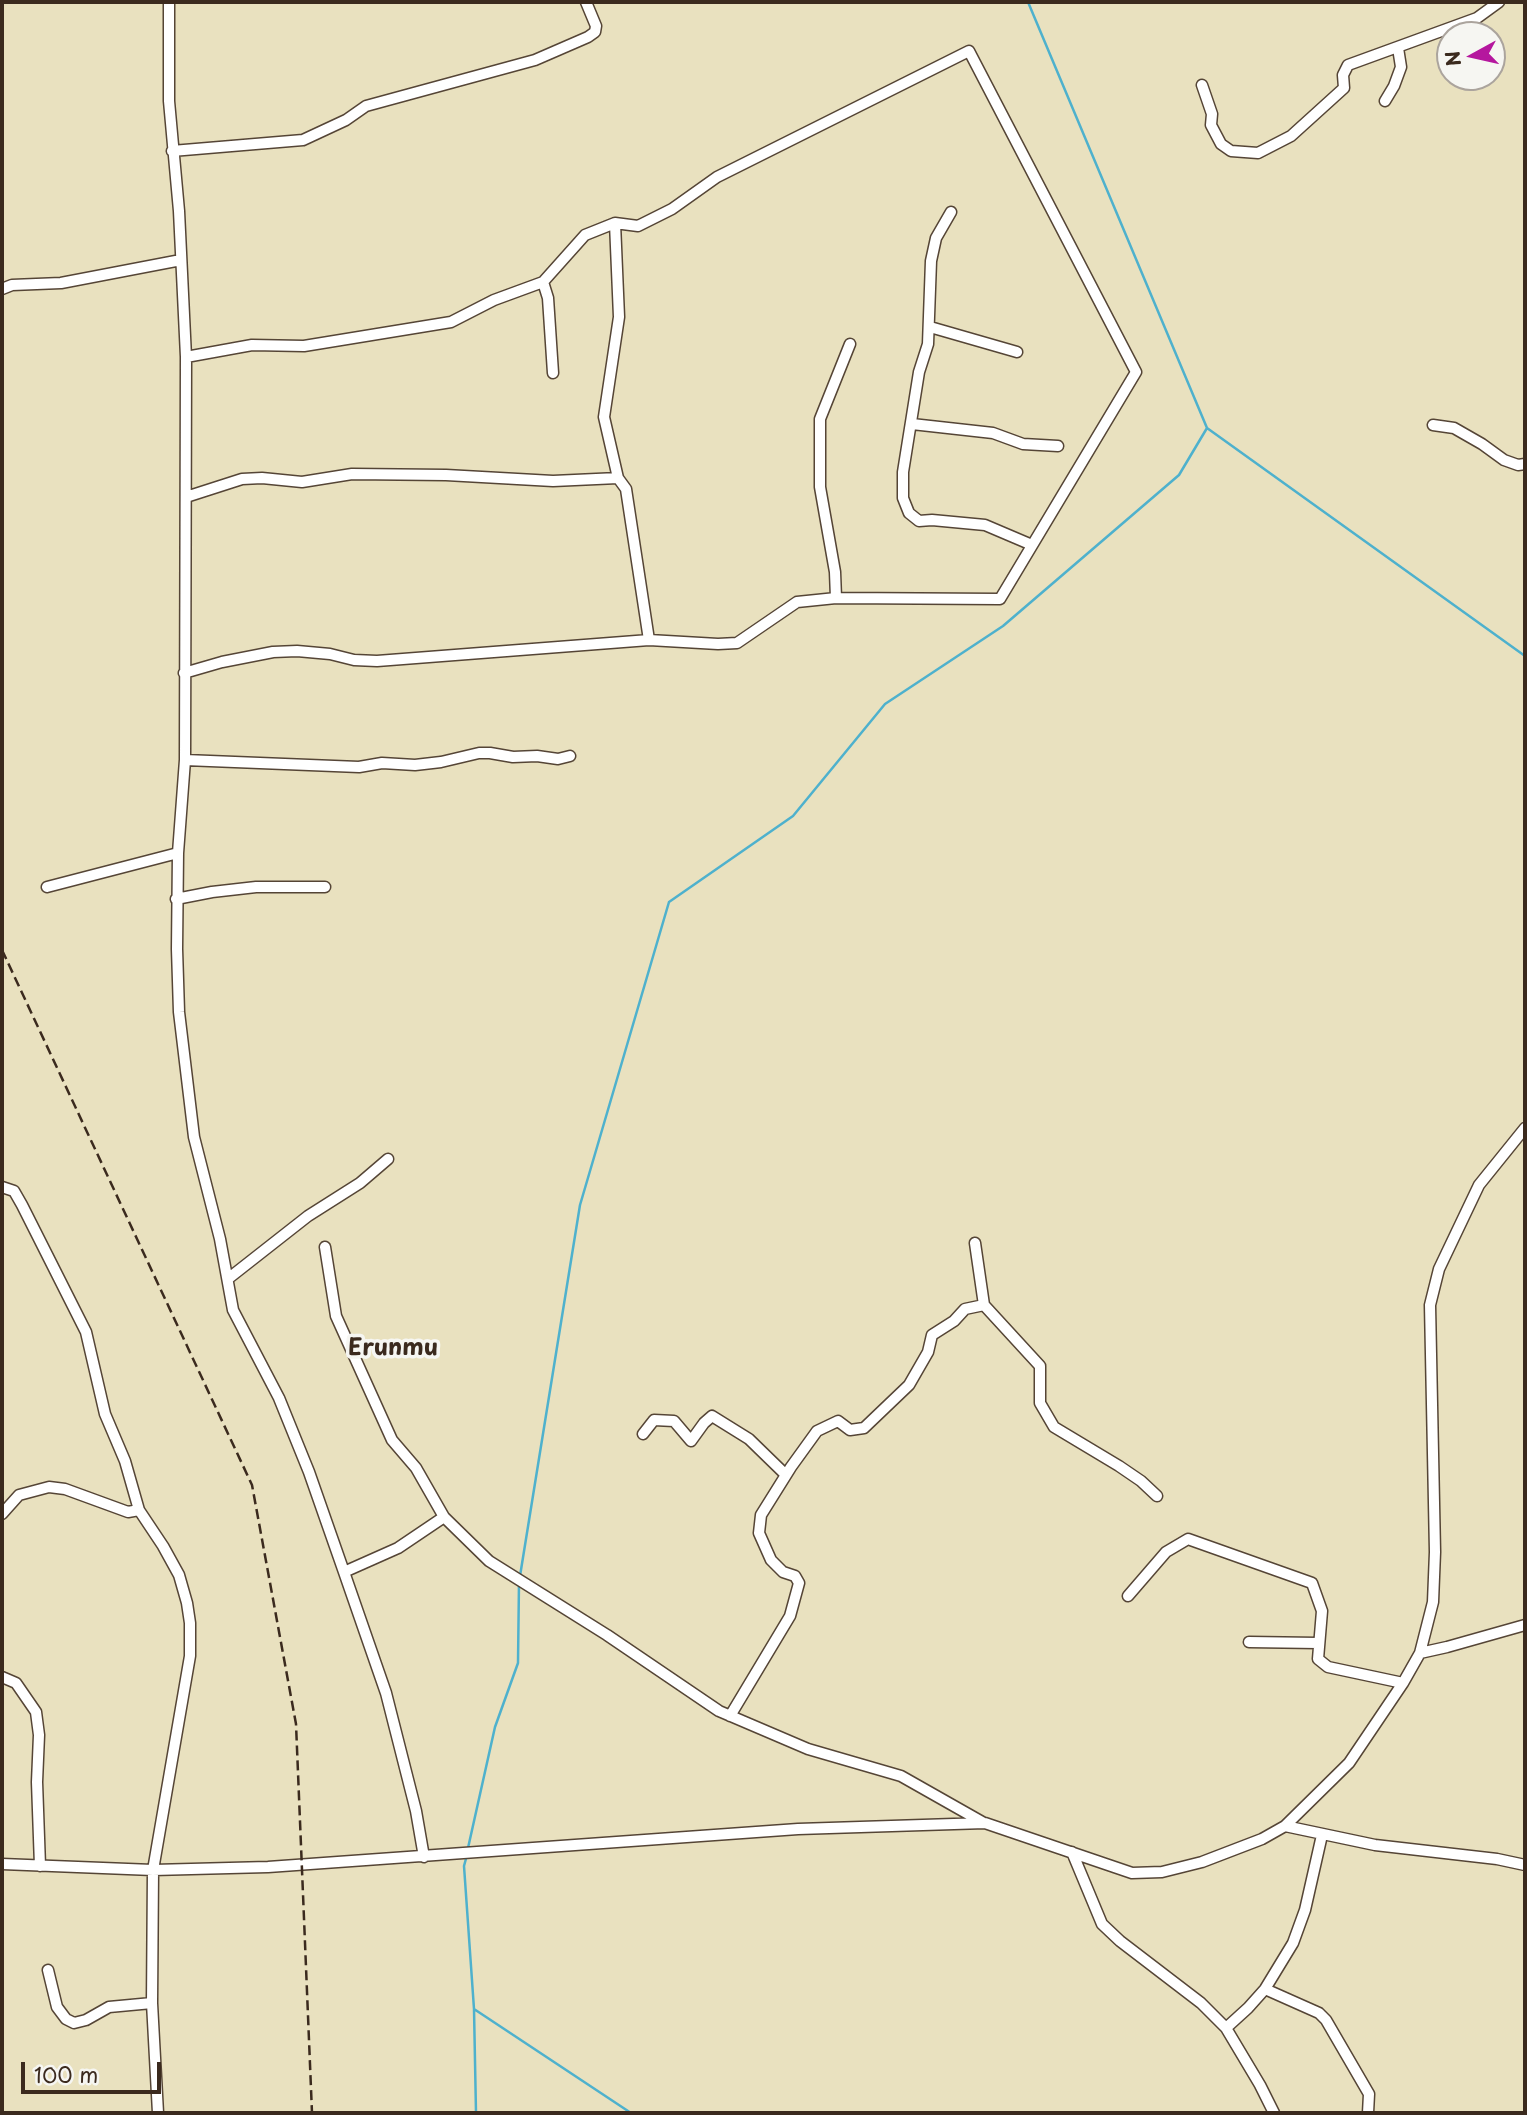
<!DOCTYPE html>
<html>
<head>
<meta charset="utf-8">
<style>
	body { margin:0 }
	#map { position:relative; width:1527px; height:2115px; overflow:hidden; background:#e9e1bf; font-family:"Playpen Sans",sans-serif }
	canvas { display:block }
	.frame { position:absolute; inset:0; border:4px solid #3b2a1e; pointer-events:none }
	.north { position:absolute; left:1436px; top:21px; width:70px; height:70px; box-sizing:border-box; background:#f6f6f2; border:2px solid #aba49d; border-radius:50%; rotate:262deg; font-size:19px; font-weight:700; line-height:28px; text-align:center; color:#3b2a1e }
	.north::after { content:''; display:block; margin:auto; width:24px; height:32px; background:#b5179e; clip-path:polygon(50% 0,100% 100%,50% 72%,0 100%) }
	.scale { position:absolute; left:21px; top:2062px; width:140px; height:32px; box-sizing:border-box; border:4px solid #3b2a1e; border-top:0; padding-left:9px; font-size:21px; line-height:24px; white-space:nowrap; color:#3b2a1e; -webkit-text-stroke:5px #f6f6f2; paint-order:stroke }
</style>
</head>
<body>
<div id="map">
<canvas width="1527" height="2115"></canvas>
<div class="frame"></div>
<div class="north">N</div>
<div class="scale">100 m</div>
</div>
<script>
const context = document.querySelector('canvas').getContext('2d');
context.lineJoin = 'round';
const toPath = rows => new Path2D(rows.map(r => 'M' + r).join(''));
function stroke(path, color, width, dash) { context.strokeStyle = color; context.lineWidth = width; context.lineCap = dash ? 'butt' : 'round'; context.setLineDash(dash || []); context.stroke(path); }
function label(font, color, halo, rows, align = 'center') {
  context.font = font + ' "Playpen Sans",sans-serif'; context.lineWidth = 7; context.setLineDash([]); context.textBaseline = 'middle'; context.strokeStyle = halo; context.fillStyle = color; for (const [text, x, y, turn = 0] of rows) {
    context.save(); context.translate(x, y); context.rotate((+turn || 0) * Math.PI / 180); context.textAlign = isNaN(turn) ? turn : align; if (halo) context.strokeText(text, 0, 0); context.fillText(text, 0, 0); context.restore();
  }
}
stroke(toPath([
	[1028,2,1207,428,1525,656],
	[520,1576,580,1205,669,902,793,816,885,704,1003,626,1179,475,1207,428],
	[468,1848,495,1727,518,1663,519,1582],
	[467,1855,464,1866,474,2009,476,2113],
	[474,2009,631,2113]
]), '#4eb1cd', 2.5);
const minor = toPath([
	[169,2,169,101,179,211,186,357,185,760,178,853,177,949,179,1012,194,1137,220,1239,233,1310,279,1398,309,1472,344,1572,386,1693,416,1811,424,1857],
	[1202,85,1212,114,1211,125,1221,144,1231,151,1258,153,1291,136,1344,88,1343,75,1348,65,1477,18,1499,2],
	[1385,101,1394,86,1401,67,1398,48],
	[172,151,303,140,346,120,366,106,535,60,588,37,595,32,596,26,586,2],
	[951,212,936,238,931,261,928,344,919,372,903,472,903,498,909,513,919,521,932,520,985,525,1032,545],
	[615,223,619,317,604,417,618,478,626,489,649,640],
	[543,282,548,298,553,373],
	[2,289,12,285,61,283,181,260],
	[930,327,1017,352],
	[912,424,993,433,1023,444,1058,446],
	[1433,425,1454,428,1482,444,1504,460,1518,465,1525,464],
	[186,497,242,479,262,478,302,482,352,474,446,475,553,481,618,478],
	[836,598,835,572,820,487,820,419,850,344],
	[184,673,222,662,273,652,297,651,330,654,354,660,377,661,649,640,718,644,737,643,797,602,836,598,1000,599,1136,372,969,51,717,177,672,209,638,226,615,223,585,235,543,282,494,300,451,322,304,346,252,345,186,357],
	[185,760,359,767,382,763,415,765,441,762,479,753,490,753,513,757,537,756,558,759,570,756],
	[47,887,178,853],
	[176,899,212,892,256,887,325,887],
	[2,1187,14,1191,22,1205,86,1332,105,1414,125,1461,139,1510,163,1546,179,1575,187,1603,190,1623,190,1656,153,1870,152,2003,158,2113],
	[975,1243,984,1305],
	[325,1247,336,1316,392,1440,416,1468,444,1517,489,1561,607,1635,719,1711,808,1749,901,1776,984,1823],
	[229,1278,308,1216,360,1183,388,1159],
	[643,1434,654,1420,674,1421,691,1441,704,1423,712,1416,749,1439,786,1475],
	[2,1514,19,1495,49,1487,65,1489,128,1512,139,1510],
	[344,1572,398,1548,444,1517],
	[1128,1596,1166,1552,1188,1539,1312,1583,1322,1611,1318,1659,1328,1667,1403,1683],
	[1249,1642,1318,1643],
	[1420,1653,1433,1602,1435,1552,1430,1305,1439,1269,1479,1185,1525,1128],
	[2,1677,16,1683,36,1712,39,1735,37,1782,40,1866],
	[730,1716,790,1616,799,1583,795,1576,783,1572,771,1560,759,1533,761,1515,791,1467,817,1431,838,1421,850,1430,864,1428,909,1385,928,1352,932,1335,954,1321,965,1309,984,1305,1040,1366,1040,1403,1054,1427,1119,1466,1141,1481,1157,1496],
	[1285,1826,1375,1845,1497,1859,1525,1865],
	[1072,1852,1102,1924,1120,1941,1201,2003,1226,2028,1260,2085,1274,2113],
	[2,1864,153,1870,268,1867,798,1829,985,1823,1132,1873,1162,1872,1202,1862,1262,1839,1285,1826,1349,1763,1403,1683,1420,1653,1447,1647,1525,1625],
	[48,1970,57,2007,66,2019,74,2023,86,2020,109,2007,152,2003],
	[1265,1989,1319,2013,1326,2020,1369,2094,1368,2113],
	[1226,2028,1248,2008,1265,1989,1293,1943,1305,1910,1322,1835]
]);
stroke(minor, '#554536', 13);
stroke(minor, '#fff', 10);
stroke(toPath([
	[2,950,252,1485,296,1724,312,2113]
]), '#3b2a1e', 2.5, [10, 5]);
label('bold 23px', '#3b2a1e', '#f6f6f2', [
	["Erunmu",393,1349]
]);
</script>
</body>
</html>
